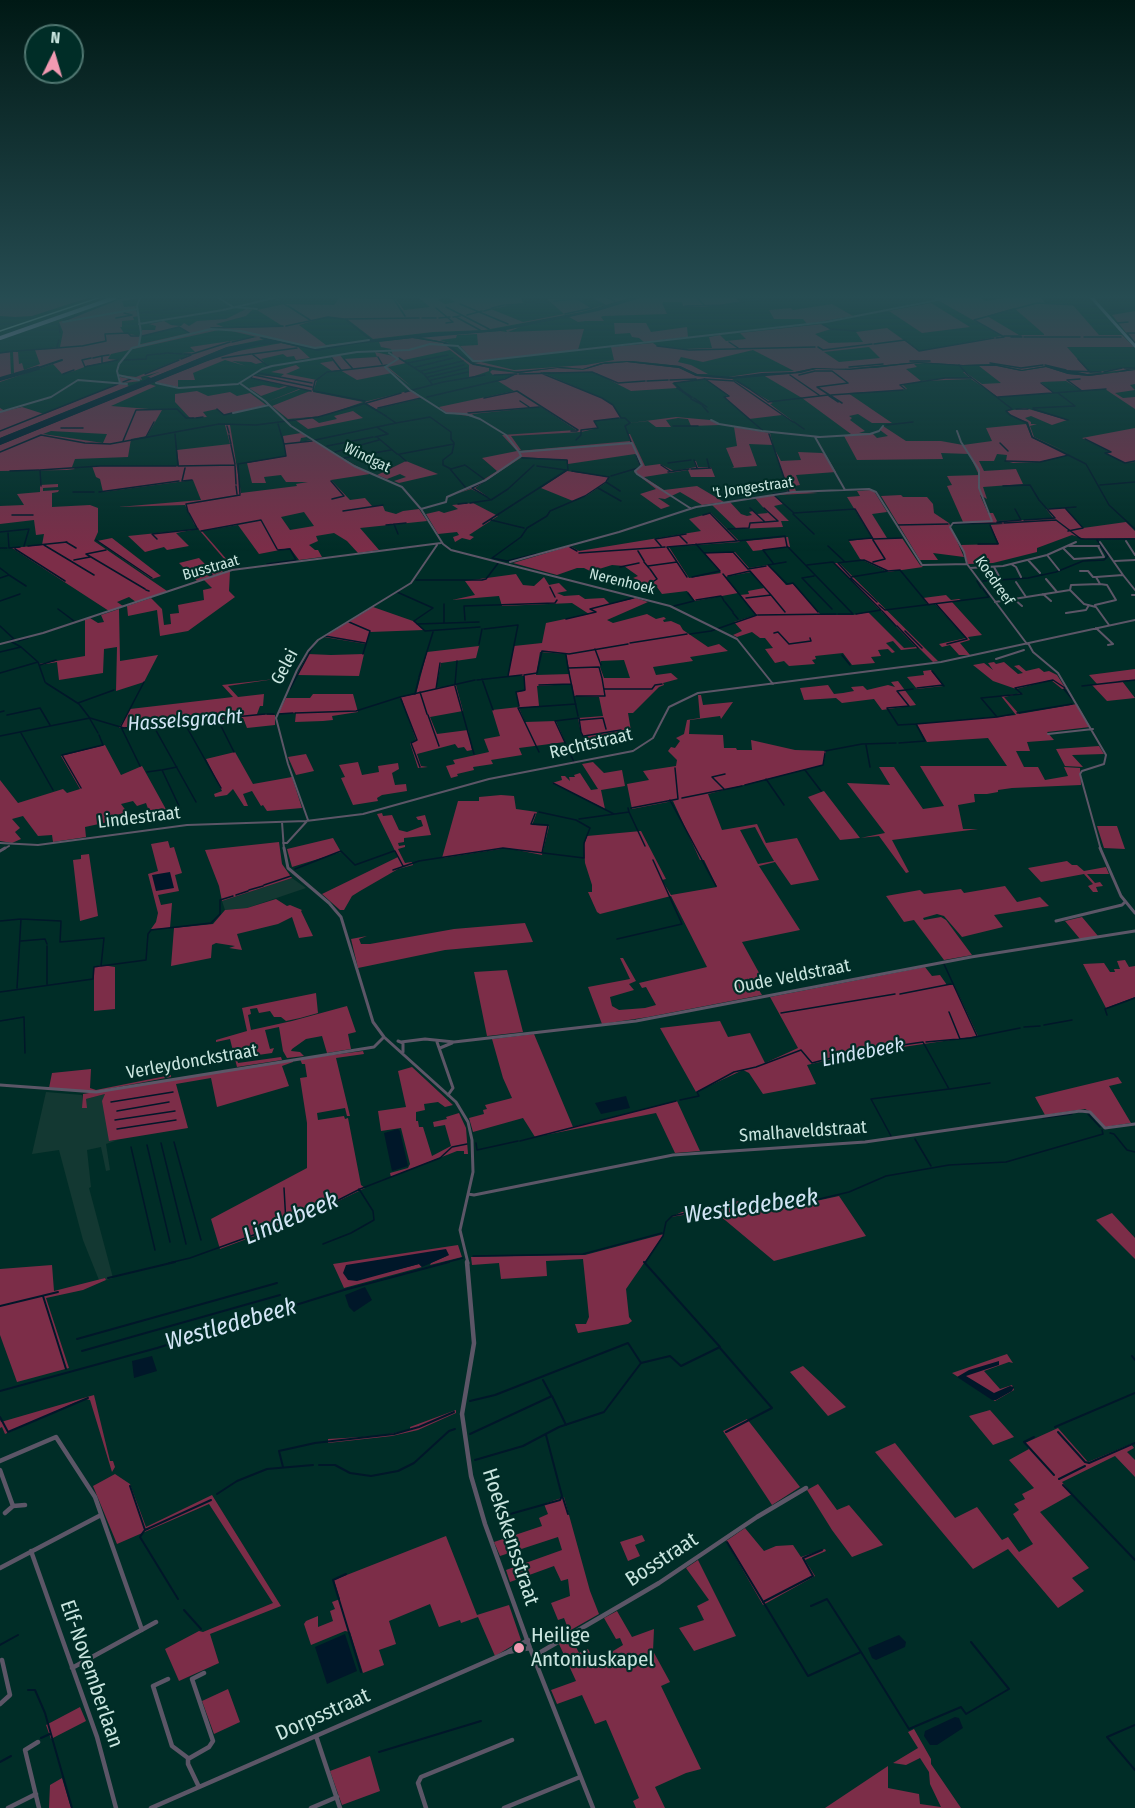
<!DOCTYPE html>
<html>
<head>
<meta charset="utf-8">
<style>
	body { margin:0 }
	#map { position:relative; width:1135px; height:1808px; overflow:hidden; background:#002d27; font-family:"Fira Sans Condensed",sans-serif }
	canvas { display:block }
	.north { position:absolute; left:24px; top:24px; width:60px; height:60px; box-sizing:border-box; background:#002d27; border:2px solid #507771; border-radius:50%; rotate:5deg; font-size:16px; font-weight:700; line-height:24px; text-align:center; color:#c9e5df }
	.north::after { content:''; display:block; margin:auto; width:21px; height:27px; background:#f19ab2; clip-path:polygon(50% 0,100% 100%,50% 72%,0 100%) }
</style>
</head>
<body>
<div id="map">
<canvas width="1135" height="1808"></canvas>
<div class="north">N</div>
</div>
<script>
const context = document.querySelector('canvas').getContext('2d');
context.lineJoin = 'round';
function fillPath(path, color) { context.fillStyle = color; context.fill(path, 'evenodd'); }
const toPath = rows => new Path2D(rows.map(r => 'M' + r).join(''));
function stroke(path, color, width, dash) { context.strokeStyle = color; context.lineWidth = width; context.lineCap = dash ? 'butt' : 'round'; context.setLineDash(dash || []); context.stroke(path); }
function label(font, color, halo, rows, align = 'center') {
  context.font = font + ' "Fira Sans Condensed",sans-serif'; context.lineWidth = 4.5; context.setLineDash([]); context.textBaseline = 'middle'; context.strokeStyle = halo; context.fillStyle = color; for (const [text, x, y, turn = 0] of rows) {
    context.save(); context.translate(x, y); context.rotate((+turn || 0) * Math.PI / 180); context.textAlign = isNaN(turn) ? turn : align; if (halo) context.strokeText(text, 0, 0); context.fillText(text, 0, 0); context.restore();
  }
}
fillPath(toPath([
	[292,878,306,888,247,908,225,910,222,901],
	[46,1092,82,1095,83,1108,86,1099,105,1094,110,1141,118,1140,106,1144,110,1170,106,1171,101,1147,87,1150,91,1187,89,1188,113,1278,106,1280,105,1278,99,1280,83,1240,59,1150,32,1154]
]), '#133832');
fillPath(toPath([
	[0,298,88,298,32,316,15,317,0,316],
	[122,298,139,298,122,301,124,307,136,306,135,309,139,316,133,317,134,320,122,321,122,327,120,327,124,333,140,336,139,344,141,344,189,333,179,327,142,336,142,330,155,330,156,326,149,324,164,321,171,325,181,326,184,323,189,326,197,321,226,319,246,309,252,310,246,316,216,324,226,328,284,327,257,310,284,304,334,305,339,298,396,299,404,310,430,307,419,298,442,298,438,300,445,304,455,302,449,298,521,298,523,303,491,309,523,322,564,314,547,299,588,298,580,300,593,308,604,305,591,298,629,298,582,312,485,330,433,332,373,339,347,319,326,317,299,325,326,345,361,341,313,349,260,338,265,339,227,347,151,378,147,377,159,372,141,377,142,380,120,375,136,377,180,359,191,354,182,353,195,352,190,347,257,337,223,329,111,354,108,359,119,360,87,366,74,371,62,374,53,364,0,382,0,353,10,352,11,374,14,373,13,352,18,352,19,364,22,363,24,370,40,364,35,350,60,347,63,332,59,322],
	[640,298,735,298,741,302,702,307,683,306,682,302,664,302,662,303,667,314,603,316,601,317,604,321,585,321,578,322,569,317],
	[934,298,980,298,986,301,1004,298,1041,298,1045,303,1072,304,1099,335,1122,335,1134,347,1067,347,1090,373,1124,368,1135,369,1087,374,1046,366,1022,370,994,364,963,365,918,362,845,369,814,368,795,372,728,377,761,372,794,371,753,350,703,362,681,357,678,362,691,365,708,374,697,374,680,366,633,361,605,362,583,369,561,367,519,372,473,363,481,362,514,370,586,365,614,360,611,347,653,343,657,346,684,349,712,348,709,337,720,335,726,341,746,339,740,333,822,324,831,329,815,334,829,343,863,342,856,332,887,328,919,351,1001,336],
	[1014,308,1044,334,1044,335,1019,335,987,316],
	[869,347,880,358,839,362,824,352],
	[931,303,970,327,922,333,889,311,867,315],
	[832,304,853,316,807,324,803,319,774,319,769,310,791,308,793,310],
	[1135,311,1135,344,1112,315],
	[614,323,646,323,651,332,687,327,688,337,644,342,639,338,632,337,630,333,615,334],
	[520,327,508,332,584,329,578,350,477,361,473,360,460,346,478,345,477,334,457,335,456,338,440,340,449,343,448,343,419,337,500,331,507,332,506,330],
	[412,338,443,343,471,364,489,368,489,371,469,378,469,365,450,350,404,360,406,363,388,367,412,387,387,368,392,373,357,380,340,370,332,371,320,363,333,361,330,357,340,355,343,359,377,357,375,352,393,356,391,349,381,347,379,342],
	[281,343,298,347,310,358,296,360,294,356,287,357,283,354,261,359,264,362,256,364,251,362,232,361,246,366,225,360,193,373,195,380,178,380,178,387,154,382,228,353],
	[627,362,679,368,696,376,732,379,773,403,770,404,794,422,782,415,749,419,724,397,728,395,705,379,672,383,677,388,631,391,596,373,541,372,602,398,613,405,621,418,594,421,598,428,581,432,511,436,521,450,518,451,630,441,628,434,630,434,645,466,660,464,674,471,696,467,694,461,696,461,698,467,711,467,715,477,691,477,688,470,644,477,664,490,697,486,724,502,702,505,680,492,665,499,658,498,670,506,661,509,640,494,656,489,634,472,640,466,635,454,568,464,568,460,522,457,475,488,488,497,471,489,456,494,469,489,497,471,482,458,517,451,502,435,576,430,541,407,472,414,475,417,447,413,439,407,514,391,498,381,514,375,493,375,490,372,492,370,518,373,557,368,583,370,603,364],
	[913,363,924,363,914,364,917,367,906,369,921,381,945,378,970,378,963,372,965,372,982,384,1001,383,979,366,971,366,983,365,997,366,1022,371,1046,367,1068,374,1089,376,1135,370,1135,384,1130,385,1135,390,1115,393,1123,398,1135,397,1135,409,1105,389,1082,391,1066,381,1041,382,1054,393,998,397,971,379,923,381,903,385,907,389,896,391,848,393,892,423,872,423,858,414,849,416,852,418,850,420,865,431,859,433,872,433,877,438,888,436,880,430,883,426,906,441,941,441,963,445,992,441,986,428,1026,424,1032,438,1069,455,1040,462,1013,463,1006,461,1007,455,997,454,994,461,979,461,984,471,1016,469,1023,484,983,487,987,499,980,495,988,513,993,513,997,521,1054,519,1046,509,1065,508,1083,528,1126,522,1135,531,1135,538,1085,539,1072,535,1037,548,1037,552,993,563,968,564,961,545,999,544,990,525,1004,524,952,523,963,522,947,486,952,485,947,476,979,475,969,454,941,453,943,459,857,460,844,436,851,434,802,398,763,375,788,374,816,369,876,368],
	[296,365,300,368,286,374,317,380,313,392,363,402,323,416,288,419,272,406,310,391,301,389,267,402,299,389,289,386,261,396,249,388,263,385,279,388,285,386,250,378,254,375,280,377,284,374,271,372],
	[120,377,141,381,124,383,129,386,0,438,0,408,5,411,22,407,44,414,120,383],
	[149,384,156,386,111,406,162,410,147,436,131,439,128,457,75,459,72,467,75,469,67,470,0,471,0,445],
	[51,431,106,434,107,434,103,443,43,434],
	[412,390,423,398,376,409,364,402],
	[197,391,208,396,230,392,237,396,250,393,266,405,224,415,217,409,203,412,207,417,190,418,175,402,175,394],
	[1025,408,1067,420,1052,425,1031,416,1025,418,1031,422,1031,424,1037,424,1030,426,1034,437,1071,454,1033,437,1028,422,1013,417,1007,411],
	[353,411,363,418,308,429,294,419,312,418,319,423,337,419,334,416],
	[676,417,710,420,720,425,691,426,688,419,678,418,666,420,671,427,656,427,648,421,630,423],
	[225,425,230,425,241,493,297,486,296,484,308,482,286,482,281,475,264,477,266,483,252,483,247,463,286,456,283,436,301,433,307,437,301,438,300,442,312,440,370,474,331,480,350,500,365,498,372,506,383,506,385,511,396,514,403,511,419,509,427,521,360,528,379,550,358,553,347,541,334,533,316,536,318,541,309,545,315,550,318,550,322,557,299,560,290,548,259,554,238,525,202,531,235,569,227,562,219,564,223,572,212,576,204,564,197,566,199,571,203,571,210,577,197,581,179,563,199,558,205,564,225,560,194,524,185,505,118,507,201,500,193,480,103,492,100,479,96,477,92,466,179,466,177,450,230,444],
	[304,512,314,526,290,530,281,517],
	[734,427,770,433,773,445,749,444,757,466,732,468,734,467,726,448,737,446],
	[1135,428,1135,462,1125,463,1105,453,1110,452,1082,438],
	[775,450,781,461,801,460,798,452,822,453,826,455,836,472,796,475,800,485,794,486,796,491,818,493,778,495,788,491],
	[406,461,438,474,399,483,394,481,406,477,400,474,387,479,377,475],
	[567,471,609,477,607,482,586,496,573,501,541,488],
	[58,484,58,487,43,488,43,491,59,490,58,492,52,493,52,507,90,505,98,508,98,532,94,541,167,591,136,602,129,597,117,602,123,606,109,611,12,548,42,545,44,534,36,535,34,520,0,524,0,506,24,505,17,494,40,492,40,485],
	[871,490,874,491,887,512,872,514,887,538,902,538,920,565,923,567,888,572,860,559,849,541,872,538,847,497,860,496,857,491],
	[774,495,783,504,774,506,789,521,781,521,783,527,737,529,712,505,730,502,741,514,747,516,752,515,749,512,753,511,757,514,768,513,755,498],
	[901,495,903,497,927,497,933,504,934,513,949,523,964,557,933,553,938,560,920,560,881,496],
	[473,503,498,516,469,535,474,537,470,540,462,538,455,542,453,537,459,535,457,532,438,534,426,514,439,511,444,513,458,509,452,505],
	[711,513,740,542,669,547,689,578,721,573,704,553,735,552,749,568,768,565,786,585,793,584,821,615,853,615,868,612,904,648,916,647,834,563,839,563,938,661,933,662,919,648,901,650,893,641,886,643,895,652,892,653,888,649,878,650,881,656,871,657,875,663,852,665,843,653,815,656,816,659,812,660,815,664,789,666,784,661,775,663,765,649,773,648,765,638,760,638,752,632,737,637,733,635,742,631,734,622,756,615,740,595,749,594,748,591,764,588,751,572,725,577,738,593,695,601,687,591,662,594,654,583,646,586,636,582,638,580,633,578,638,576,624,566,612,565,599,569,601,571,594,573,584,568,577,568,557,575,513,563,570,546,579,551,701,531,689,519],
	[197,529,176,533,189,546,167,550,164,547,145,552,128,536],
	[788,537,790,547,753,551,746,541],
	[112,538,161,576,152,579,97,541],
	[230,571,229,591,235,597,188,631,160,636,157,610,128,616,127,606,151,598,162,609,164,625,171,624,170,614,179,613,178,605,204,600,203,590,212,588,204,580],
	[516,574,523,585,534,586,544,577,549,585,559,583,567,591,557,593,564,596,579,595,585,599,604,598,610,604,636,598,648,602,607,620,613,623,647,614,656,619,664,617,666,619,663,620,664,622,671,621,680,625,683,630,708,647,719,644,728,651,690,657,693,661,653,667,656,675,671,673,678,679,663,683,664,685,659,687,633,713,628,713,631,731,623,730,626,737,589,748,581,733,578,718,603,716,599,697,574,696,572,684,537,686,539,706,519,708,525,722,556,721,565,742,519,748,522,755,491,760,493,764,473,767,474,770,457,774,458,776,451,778,446,766,455,764,453,760,489,752,484,739,500,736,492,710,519,707,516,692,525,691,524,676,508,676,514,646,542,643,546,623,589,614,572,603,502,606,499,596,452,600,475,595,465,581],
	[540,652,566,654,570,674,536,675],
	[624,660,630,678,604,678,600,667,601,661],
	[946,595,951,600,959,599,961,600,952,602,982,635,968,637,970,640,960,643,970,655,959,655,950,645,942,647,939,644,966,638,935,604,928,605,923,598],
	[373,607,413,621,424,630,370,632,366,644,324,637],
	[119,609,120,661,158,655,144,682,116,691,117,647,104,649,103,673,59,680,57,662,40,665,39,664,85,656,85,620,90,618,98,623,104,622,101,615],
	[479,646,476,658,441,663,436,688,456,685,463,711,430,717,437,734,468,730,472,750,467,751,464,747,458,748,455,744,417,754,421,766,428,767,418,768,410,743,416,740,401,697,416,694,427,652],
	[308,654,331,655,364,654,359,676,297,675],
	[994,662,996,664,1004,662,1018,674,1023,673,1014,666,1019,665,1026,671,1039,668,1044,672,1049,671,1057,675,1066,689,1062,689,1051,680,1016,689,993,681,973,665,984,663,993,670,988,663],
	[1135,669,1135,680,1117,681,1122,681,1135,698,1107,701,1092,685,1097,684,1089,675],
	[931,670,943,686,917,689,907,677,924,675,923,671],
	[275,679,228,686,238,697,264,694,263,706,260,706,257,714,275,715,275,725,247,728,243,718,119,728,130,709,233,697,222,685],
	[898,681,916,705,882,710,874,699,842,703,836,698,804,700,800,688,828,685,834,694,843,693,854,691,851,687,863,686,867,690,888,685,895,687,891,682],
	[1024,693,1004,697,1019,714,1077,704,1090,727,1047,732,1054,740,1027,742,1030,751,1016,751,1024,767,1038,767,1045,780,1068,776,1064,767,1080,768,1081,785,1012,788,998,790,998,792,987,794,974,794,975,802,958,805,963,829,978,829,892,840,909,872,906,873,879,836,840,840,808,797,824,791,860,838,885,833,847,783,890,785,879,767,894,767,923,809,944,806,920,766,1007,766,988,738,927,742,917,724,1016,715,1001,696],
	[313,694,353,694,358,712,332,716,333,720,323,721,295,722,296,713,278,714,286,698,310,698],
	[698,695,701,695,703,705,733,702,721,719,720,716,690,720,689,734,723,735,724,748,736,748,737,750,752,750,751,740,795,750,826,751,823,765,708,794,722,830,757,824,766,843,797,838,819,880,791,885,775,862,759,866,800,930,742,942,763,980,754,982,762,995,648,1017,602,1024,588,987,630,979,620,958,623,958,636,981,629,984,634,990,610,997,612,1006,619,1010,645,1008,656,1005,646,987,642,988,639,983,707,967,671,896,600,914,597,912,588,892,592,892,592,885,585,863,584,845,587,836,641,831,666,879,662,880,671,895,717,887,704,860,700,860,673,801,632,809,627,784,649,780,643,771,676,766,677,760,668,751,671,747,675,748,680,741,676,738,684,734,687,720,700,718],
	[755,827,764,844,774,861,758,864,740,830],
	[105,745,121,775,142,766,168,813,151,817,146,803,137,806,133,801,121,804,127,812,106,818,108,822,85,827,86,837,53,842,52,835,38,836,23,816,12,819,20,828,15,832,21,839,12,843,0,841,0,780,18,803,63,789,67,793,80,789,61,756],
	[1099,746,1104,754,1072,755,1083,767,1065,766,1056,749],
	[235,752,253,784,292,777,302,808,267,811,263,805,261,806,252,791,243,794,248,806,244,806,233,789,227,795,215,797,214,794,222,791,206,759],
	[306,754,314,771,296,775,288,757],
	[358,762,362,775,379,772,378,766,398,763,399,769,392,773,395,785,406,784,407,791,382,795,377,798,378,801,353,805,341,778,345,777,339,765],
	[593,762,604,773,622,770,625,786,601,790,605,809,552,783,562,780,561,776,565,776,570,781,569,777,575,777,574,775,580,773,591,790,598,789,582,764],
	[501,795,514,796,516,809,537,812,532,825,549,826,542,855,507,848,442,858,458,801,479,801,479,797],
	[382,813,383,816,392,815,399,830,407,832,423,826,421,820,418,820,416,817,425,815,431,835,404,838,404,842,398,843,399,846,405,845,405,847,398,849,405,863,412,862,413,865,398,869,360,891,352,896,344,910,340,910,322,894,398,857,377,814],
	[1097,826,1117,826,1125,849,1104,848],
	[333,838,341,852,292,867,287,849],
	[168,841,170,848,174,847,182,873,175,875,179,891,158,895,161,905,172,903,170,928,151,929,156,922,158,913,148,874,158,871,151,844],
	[279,842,282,864,292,878,222,901,219,886,205,850],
	[89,854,98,916,80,921,73,860,81,859,81,855],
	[1067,861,1072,865,1077,865,1084,871,1106,867,1109,874,1087,874,1095,883,1100,882,1103,886,1096,887,1098,892,1093,892,1088,886,1093,884,1084,874,1041,882,1028,868],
	[1005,886,1017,902,1040,897,1049,906,994,915,1003,927,962,937,944,916,937,914,923,918,924,920,941,917,946,920,972,955,944,960,914,920,904,922,886,896,920,890,924,894,961,889,964,893],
	[276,899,287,906,290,905,302,910,301,911,313,936,299,938,292,917,278,924,237,934,242,950,229,948,235,946,216,943,212,945,211,958,171,966,174,928,213,924,225,910,247,908],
	[1082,917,1098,936,1080,939,1065,921],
	[525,923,533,942,445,950,358,968,351,939,367,936,359,939,361,944,370,944,454,929],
	[1125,960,1129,967,1135,966,1135,997,1106,1008,1083,964,1104,963,1110,972,1115,972,1114,969,1120,969,1117,961],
	[102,965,115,967,115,1009,94,1011,94,967],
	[925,967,932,976,940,975,947,985,954,985,978,1036,855,1054,807,1065,816,1084,763,1094,749,1073,743,1070,696,1092,660,1028,720,1021,728,1037,750,1033,765,1063,798,1048,770,997],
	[507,970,523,1032,487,1036,474,972],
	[316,993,318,1013,300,1018,286,1021,281,1017,274,1017,270,1011,259,1013,257,1008,250,1009,251,1014,248,1015,251,1030,292,1021,347,1006,356,1032,348,1034,351,1049,327,1053,322,1036,306,1039,292,1049,291,1051,300,1052,304,1056,287,1058,283,1051,279,1027,265,1030,270,1049,274,1048,272,1053,237,1058,238,1063,281,1057,282,1060,237,1067,230,1039,216,1042,216,1040,247,1031,242,1008],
	[534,1034,573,1127,677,1101,700,1151,675,1153,656,1113,535,1137,523,1118,473,1132,469,1118,484,1114,483,1110,487,1109,485,1105,512,1098,503,1078,492,1039],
	[363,1051,364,1054,336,1058,350,1116,347,1116,345,1108,317,1113,318,1120,344,1116,345,1119,348,1118,361,1185,365,1188,308,1216,220,1249,211,1219,307,1168,307,1123,300,1078,307,1077,305,1064,302,1064,300,1059],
	[293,1060,293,1062,282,1066,289,1086,217,1107,211,1078,176,1084,188,1128,109,1141,102,1101,105,1094,86,1099,87,1108,82,1108,83,1094],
	[412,1067,453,1105,445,1107,438,1102,424,1104,425,1110,416,1112,416,1121,418,1121,419,1127,423,1127,432,1156,451,1146,445,1125,434,1127,433,1122,447,1119,446,1117,459,1113,466,1128,468,1154,464,1154,464,1151,457,1151,391,1177,390,1173,408,1168,410,1164,401,1128,381,1131,378,1111,406,1107,398,1071],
	[91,1069,90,1088,96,1090,171,1075,171,1077,92,1092,49,1088,52,1073],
	[1118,1077,1122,1083,1109,1086,1131,1123,1104,1127,1091,1112,1085,1109,1045,1115,1035,1097],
	[839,1196,866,1236,774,1261,713,1210,671,1217,682,1212,729,1203,729,1201,771,1203,800,1201,802,1203,785,1206,732,1204,715,1207,784,1208],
	[1112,1213,1135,1238,1135,1259,1096,1220],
	[664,1234,626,1289,629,1317,632,1321,628,1324,578,1333,575,1324,586,1324,589,1317,583,1259,546,1261,547,1276,501,1279,499,1263,472,1265,471,1257,585,1255],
	[458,1245,462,1257,430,1265,431,1263,449,1255,352,1281,419,1264,422,1267,344,1288,333,1264],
	[52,1265,54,1291,105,1278,106,1280,83,1290,46,1298,69,1368,17,1382,0,1335,0,1269],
	[1007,1354,1013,1363,1009,1362,984,1371,1000,1389,1012,1385,1014,1390,995,1401,952,1373],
	[803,1366,818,1380,846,1407,828,1416,790,1372],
	[94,1395,110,1461,113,1461,115,1467,112,1472,90,1400,85,1399,74,1403,5,1434,2,1427,0,1428,0,1419,1,1422],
	[456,1410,456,1413,418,1430,392,1436,328,1443,328,1439,379,1436,410,1430,410,1427],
	[990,1410,1014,1437,993,1445,969,1416],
	[747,1419,800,1487,772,1505,723,1431],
	[1058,1428,1088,1462,1131,1444,1134,1448,1127,1452,1135,1460,1135,1477,1115,1456,1062,1482,1072,1494,1040,1512,1089,1568,1072,1578,1084,1591,1058,1608,1008,1549,973,1569,875,1452,895,1443,955,1518,977,1507,1002,1540,1008,1537,1019,1552,1033,1544,1013,1514,1019,1510,1014,1504,1025,1499,1022,1494,1034,1488,1009,1460,1029,1449,1025,1443],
	[115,1474,130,1484,146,1527,212,1495,281,1606,210,1634,219,1663,179,1681,165,1649,199,1631,203,1632,273,1603,209,1504,117,1544,93,1486],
	[818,1484,837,1510,849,1505,883,1545,852,1557,832,1530,807,1490],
	[564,1497,590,1591,599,1614,569,1631,564,1618,558,1620,551,1603,570,1596,568,1579,561,1581,554,1566,510,1582,506,1570,562,1550,558,1537,500,1556,494,1542,542,1526,539,1518,548,1514,544,1504],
	[745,1528,764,1551,776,1546,793,1545,801,1557,825,1549,826,1551,805,1560,815,1576,763,1605,726,1541],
	[642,1535,645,1541,635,1545,640,1556,628,1561,620,1542],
	[446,1536,477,1615,509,1605,521,1640,517,1643,495,1656,478,1617,461,1623,460,1620,439,1627,430,1604,389,1621,396,1644,379,1650,384,1665,363,1673,350,1632,345,1631,311,1645,304,1624,306,1621,318,1616,318,1627,333,1621,330,1611,335,1609,332,1602,340,1599,334,1580],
	[698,1560,736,1636,694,1651,679,1628,704,1620,697,1606,709,1600,686,1568],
	[617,1611,632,1637,654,1629,653,1651,670,1682,661,1686,701,1769,686,1773,655,1787,665,1808,636,1808,633,1801,639,1798,606,1720,595,1724,582,1695,557,1704,551,1690,576,1681,559,1644,571,1637,579,1653,588,1649,595,1662,623,1645,620,1638,616,1639,604,1618],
	[228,1689,240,1722,214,1734,202,1701],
	[80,1707,86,1721,51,1739,46,1725],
	[914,1729,931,1759,931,1764,961,1808,825,1808,888,1766,888,1788,919,1794,920,1804,941,1807,930,1784,929,1772,920,1758,906,1765,893,1763,918,1748,908,1732],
	[370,1756,380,1791,342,1805,330,1771],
	[62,1778,71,1808,49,1808,50,1785]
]), '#7c2d48');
fillPath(toPath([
	[631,298,640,298,598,311,500,331,419,338,446,342,473,363,512,372,561,367,583,369,601,363,629,361,680,366,697,374,733,377,762,373,795,372,814,368,845,369,918,362,963,365,994,364,1022,370,1046,366,1087,374,1113,373,1127,369,1135,370,1089,376,1068,374,1046,367,1021,371,997,366,959,366,920,363,850,370,816,369,801,373,732,379,696,376,679,368,627,362,603,364,586,369,557,368,518,373,473,365,443,343,413,338,356,344,317,351,281,343,254,346,207,361,0,445,0,438,147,379,148,377,151,378,227,347,265,340,259,338,261,337,319,349,352,342,430,333,490,330,587,311],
	[170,872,174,888,156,891,152,875],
	[626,1096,630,1108,601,1114,595,1103],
	[398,1129,400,1131,408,1166,392,1171,384,1133],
	[446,1249,449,1255,422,1267,419,1264,357,1281,348,1280,343,1273,346,1265],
	[365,1287,372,1300,354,1312,349,1307,345,1295],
	[152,1356,157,1371,134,1378,132,1361],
	[999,1361,999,1365,966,1376,994,1393,1010,1386,1014,1387,1012,1391,996,1400,992,1400,957,1377,969,1370],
	[345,1634,357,1671,327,1684,315,1647],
	[899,1635,906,1642,905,1647,876,1660,872,1658,868,1648],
	[955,1717,959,1718,963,1728,937,1745,930,1745,924,1736,925,1731]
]), '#001729');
stroke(toPath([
	[275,298,287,306],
	[393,298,405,316],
	[591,298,605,305],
	[608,298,615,301],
	[697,298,704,305],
	[554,301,585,298],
	[460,304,508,324],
	[506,305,548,302],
	[288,306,310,320],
	[685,306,722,305,765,298],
	[446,307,489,329],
	[436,308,453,322,446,323],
	[492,308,504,305],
	[1109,310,1135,308],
	[484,311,491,309],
	[141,313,203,305,198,303],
	[565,314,592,308,578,299],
	[467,315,482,311],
	[453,317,460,316],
	[456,317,480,330],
	[116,318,132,315,124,313],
	[422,318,436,318],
	[439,318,450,317],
	[63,321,121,298],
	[1117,323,1128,322],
	[822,324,831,329,856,331],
	[59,325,60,333],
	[286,326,328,317,344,319],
	[211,328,283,326],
	[1135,333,1127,333,1135,343],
	[142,336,179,327,189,333],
	[1004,336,1021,336],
	[1011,337,1022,337],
	[1024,337,1080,337],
	[1084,337,1121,337],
	[996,338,1004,337,974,320,1037,303,1097,306,1090,298],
	[370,339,345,319,419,318],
	[232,342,253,337],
	[729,342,738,348],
	[874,344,905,340,919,351,994,338],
	[82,346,106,341,105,334,128,333,131,336,139,336],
	[657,346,689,350,815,347],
	[57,347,59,340],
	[818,347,823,350,872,344],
	[44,349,81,346],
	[16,351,43,349],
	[0,353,14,351],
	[168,353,182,354],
	[160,354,167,353],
	[184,354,191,354],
	[192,354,230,342],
	[102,356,109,355],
	[331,357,341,370],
	[378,357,382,364],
	[93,358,102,356,102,363],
	[222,358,251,354],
	[399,358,424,374,432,384],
	[181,359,191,355],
	[344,359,353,369],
	[1078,359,1089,371],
	[123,360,146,359,147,355,159,354],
	[910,361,930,361],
	[408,363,448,355],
	[990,363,1021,368,1043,365],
	[959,365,968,375,1012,409,1006,411,1010,415,1027,423,1032,437,1086,464,1109,505,1135,529],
	[1045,365,1066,370],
	[88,366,85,367,82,360,91,358],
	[89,366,118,360],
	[268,366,252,354,297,348],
	[416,367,453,358],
	[849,367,883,364],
	[1124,368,1135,368],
	[421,371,463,361],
	[1069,371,1101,372],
	[1104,372,1122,368],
	[258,373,312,383],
	[541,373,602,398,613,405,621,418,625,418,630,423,625,426,631,442],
	[63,374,74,370],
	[145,374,179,360],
	[425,374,464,365],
	[519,374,592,372,618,383,645,381],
	[254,375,312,387],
	[494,375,517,374],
	[790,375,819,395],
	[799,375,815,371,832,371,848,383,817,387,842,403],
	[252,376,251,378,311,391],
	[428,377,467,368],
	[704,379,735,381],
	[1080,379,1067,380,1082,391],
	[431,380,468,372],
	[670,380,696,379],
	[647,381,668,380],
	[737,381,750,389],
	[123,382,131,379],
	[735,382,793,422],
	[1041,383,1054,393],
	[677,388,691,398],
	[905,389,900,385,945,378,972,378],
	[313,390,315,381,327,372,388,365],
	[682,390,674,383,705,379,729,396,724,397,762,430],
	[751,390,767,401],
	[314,391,365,401],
	[683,391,692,397],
	[405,392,443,382,485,375],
	[831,395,903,390],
	[829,396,838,402],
	[427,397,505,379,515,374],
	[998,397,1106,389],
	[484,398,517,391,578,430],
	[694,398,707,407],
	[691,399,701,404],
	[520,401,529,407],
	[768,402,828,395],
	[364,403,386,416],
	[702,405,708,412],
	[378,408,421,398],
	[1033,408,1075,406,1058,393],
	[217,409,224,415,232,413],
	[1016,409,1028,409],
	[1033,409,1068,420],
	[468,413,539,407],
	[196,418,203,417],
	[794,422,804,429],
	[396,423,430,417,451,432,451,439,454,443],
	[278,424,284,444],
	[886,425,913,422],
	[227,426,229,433],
	[673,426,698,426],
	[61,428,83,428],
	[0,431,118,384],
	[571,431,577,431],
	[175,434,178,466,235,465],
	[769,434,789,492,773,494],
	[229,435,231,444],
	[146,437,154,422],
	[375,437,388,434,378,428],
	[377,437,397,454],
	[1085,439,1111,452,1105,453,1125,463,1135,461],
	[315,440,396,423,387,417],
	[576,440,581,435,581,430,598,428,594,421,619,418],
	[123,441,136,410,177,409,186,418,194,418],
	[1000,443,1008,451],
	[231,445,235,464],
	[327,446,373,437],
	[0,452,41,435,85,443,110,444,219,424,256,425,318,417,401,393],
	[335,452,379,440],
	[398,454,406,461],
	[400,454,454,444,452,453,443,460,443,465,451,469,465,465,484,479],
	[636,455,640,465],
	[344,458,391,450],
	[522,458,567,460,568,470],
	[707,459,709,467],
	[694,460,697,468],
	[1005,461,1040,462,1069,455],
	[668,463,691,460],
	[661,465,670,471],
	[235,466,236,484],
	[537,466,566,470],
	[185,468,182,481,192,480],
	[450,469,466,488],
	[691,469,711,468],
	[10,471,39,470],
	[668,472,689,469],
	[611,476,638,468],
	[487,480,472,488,487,497],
	[331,481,344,496,332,499],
	[606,482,620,491],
	[1100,485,1135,482],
	[41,486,40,470,100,466,176,466],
	[236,486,237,494],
	[1003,486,1030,485,1039,500,1055,518,1024,520],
	[598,488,621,501],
	[73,492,94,492],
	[99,492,179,481],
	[240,494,238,464,286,456,284,444,312,441],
	[775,496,794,513,855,509,873,539,902,538],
	[488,498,491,500,508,489,534,465],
	[470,503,490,500],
	[458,504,467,503],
	[764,508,778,521,765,522],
	[1049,509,1076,507],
	[1066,509,1083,528,1068,531],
	[343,511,383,505],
	[188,512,186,504,240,495],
	[189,513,197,528],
	[793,514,814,534],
	[12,515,33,515],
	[703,515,710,513,737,541,785,536,787,546,853,614],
	[491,520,524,528],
	[997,522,1021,520,1015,509],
	[1004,523,1056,520,1081,539,1135,539],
	[394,524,398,534],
	[483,524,567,470],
	[953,524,1002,523],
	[386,525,406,523],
	[897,525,948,524],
	[728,529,749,528,750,523,765,522,750,508],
	[201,531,261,520,277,549],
	[0,532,29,529,24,546],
	[8,533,9,548,20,547],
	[680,536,687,543],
	[157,539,152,534,198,529],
	[96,540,152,578],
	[849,540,872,538],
	[873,540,885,559,873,562],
	[66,542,76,548],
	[696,544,704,553,733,552,748,569,766,566],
	[978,544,998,544,990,525],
	[44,545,94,575],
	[28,546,67,542],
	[661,546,655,539,686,534],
	[828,546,845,562,864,560,888,571,900,570,929,605],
	[570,547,577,551],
	[0,548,7,548],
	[15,549,65,581],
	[106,550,86,554,145,589],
	[638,551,644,561],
	[579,553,665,547],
	[536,554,507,561,492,558,521,537,527,528,547,516,550,511,585,496,606,482,609,477,572,471],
	[74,560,90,557],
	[644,562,649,568],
	[786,562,768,565,787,584,793,583,818,612],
	[844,562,838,563,850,576],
	[773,563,763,550,787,547],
	[267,564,296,560,290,549,278,550],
	[807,565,833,562,880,609],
	[648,566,677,562],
	[620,567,639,563],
	[0,568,8,574],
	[650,569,657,579,654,581],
	[723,574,756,615],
	[212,575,206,564,225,560],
	[728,576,750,571,771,595],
	[814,576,802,578,832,609],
	[687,577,667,547,737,541],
	[692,577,720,571,704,553],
	[851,577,888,571],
	[0,578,9,575,26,586],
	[851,578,877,602],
	[416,580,482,580,486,579,499,562],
	[977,581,981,588],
	[983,581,1028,578,1056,572,1083,561,1104,560,1108,556,1097,540],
	[646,585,650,582],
	[550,587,555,597],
	[146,590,149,591],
	[397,592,433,608,414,621,425,631,480,627],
	[722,597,724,601],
	[746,598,771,595,785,612],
	[696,600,721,596],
	[0,601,20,594],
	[725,602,733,612],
	[444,604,444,622],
	[936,604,967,639,947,644],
	[879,605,885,610],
	[674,606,694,601,688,593],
	[58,609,74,621],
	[885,610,989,597,983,589],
	[882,611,896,626],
	[733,613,738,619],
	[838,614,852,614],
	[856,614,881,610],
	[758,615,836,614],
	[566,619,596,612,590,609,633,598],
	[465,620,464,606,555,603,557,600],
	[349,622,370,631,363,654],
	[417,624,479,622],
	[0,626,14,639,9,641],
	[897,626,918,648],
	[484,629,518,625,508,676],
	[905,631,922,648],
	[774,633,778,632,789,644,811,641,810,638],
	[690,634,711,631,757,615],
	[325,636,365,643],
	[18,641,28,638],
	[12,642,21,647],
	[630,643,687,634],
	[479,644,482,629],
	[595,649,601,665],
	[0,652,21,647,38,662],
	[566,655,568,668,599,667,602,678,605,696,576,696],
	[842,655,850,665],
	[40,665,56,660],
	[568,668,578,716],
	[932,671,944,686],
	[0,673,38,662,45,682],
	[524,675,537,673,542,651,569,654,628,644],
	[419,677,433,632],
	[482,679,493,710],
	[477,680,522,675],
	[46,683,79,704,89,717],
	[455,684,457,661],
	[539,685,571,684],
	[455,686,474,754],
	[1082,686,1135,680],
	[917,688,943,685],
	[290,689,312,648],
	[436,689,440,663],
	[604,689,652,689,655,685,662,684],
	[913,689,897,691,909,706,887,708,898,725,916,724],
	[1064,689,1072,699],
	[420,692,427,714],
	[415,694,419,678],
	[401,699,417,740,411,743,420,767],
	[78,703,114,690],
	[519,706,516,692,525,690,524,676],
	[0,712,4,711],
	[295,713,356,711,400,697,475,680],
	[1017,713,1072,704],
	[267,714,274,714],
	[278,714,293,713],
	[7,715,40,708,50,725],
	[428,715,439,746],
	[997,717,1013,714],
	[90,719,98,733],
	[218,720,234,752],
	[580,720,603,718,606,729],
	[185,724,221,788],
	[153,725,196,802],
	[121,726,144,682],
	[121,727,140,766],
	[21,733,53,790],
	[0,736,90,718,124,728,265,714],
	[584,736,621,730],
	[899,743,925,741,916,724,997,717,981,698,1022,694,1015,688,1053,680,1065,688],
	[866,745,870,767],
	[825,751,862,744,896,743],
	[539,752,518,708,576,704],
	[574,762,555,721,579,718,581,732,589,748],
	[177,767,162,770,179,806],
	[805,770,821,791],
	[147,772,161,770],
	[766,779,784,805],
	[553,783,614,814],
	[745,785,823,765,825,753],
	[81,788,62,755,103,745,99,735],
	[724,789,712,777,725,774],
	[682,798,742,786],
	[670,800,716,886],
	[631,808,678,799,675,768],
	[629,812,645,846],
	[535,814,531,824,548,825,542,853],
	[579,819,629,812,628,808],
	[395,851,403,866],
	[295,869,341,851,355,865,394,851],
	[393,870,419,861,503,848,584,858,584,843,590,828,576,820,539,812],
	[264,885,291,876],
	[249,890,263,886],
	[236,895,248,891],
	[0,921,21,919,61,921],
	[61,922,60,942,104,938,101,966,146,960,148,934,151,930,211,923,220,914,220,900,233,896],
	[617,939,682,924,653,860],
	[21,941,45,939,47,944],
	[47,946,47,984],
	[944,964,977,1036],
	[17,988,21,919],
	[0,992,93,979,94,967,100,966],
	[900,994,951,984],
	[949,1012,960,1039],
	[781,1013,895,994],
	[1107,1015,1105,1009,1135,998],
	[0,1021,24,1017,25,1053],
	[1044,1025,1072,1020],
	[1024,1027,1040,1026],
	[926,1042,970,1038,1020,1028],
	[950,1089,990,1083],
	[680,1100,699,1096,697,1092,734,1072,756,1067,801,1050,812,1063,854,1052,923,1042,949,1089,871,1099,891,1136],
	[111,1102,173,1092],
	[117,1111,169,1102],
	[1088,1114,1100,1127],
	[1043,1118,1072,1114],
	[115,1120,175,1111],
	[117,1129,176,1120],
	[1110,1133,1114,1134,1127,1150,1135,1152],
	[915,1139,931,1166],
	[520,1141,676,1101],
	[174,1142,201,1240],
	[161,1143,186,1244],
	[476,1143,477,1150,518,1141],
	[147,1145,170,1242],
	[131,1147,155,1250],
	[284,1188,286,1223],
	[323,1244,351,1233,374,1220,373,1211,359,1189],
	[473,1256,583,1254,662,1233],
	[169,1263,190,1258,309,1215,360,1189,440,1158,452,1147,467,1144],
	[444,1263,463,1258],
	[645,1263,663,1236,666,1222,672,1216,725,1205,794,1205,849,1192,886,1176,949,1165,1006,1162,1103,1134,1102,1130]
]), '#001729', 1.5);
stroke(toPath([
	[108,1278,175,1262],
	[43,1296,66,1369],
	[0,1306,58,1292],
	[77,1339,277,1283],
	[720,1348,772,1408,726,1432],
	[82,1351,280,1295],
	[1132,1356,1135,1360],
	[543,1380,551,1395],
	[0,1391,157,1348,344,1290,449,1262],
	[470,1401,495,1395,628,1343,641,1363],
	[0,1417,8,1432,88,1398],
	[1055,1427,1135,1393],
	[1058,1432,1085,1462,1089,1463,1135,1443],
	[470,1434,552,1396,566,1425],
	[1034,1437,1024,1442,1054,1475],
	[475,1460,523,1446,559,1427,604,1412,641,1363,670,1356,681,1366,720,1347,644,1262],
	[319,1465,335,1465,350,1473,371,1476,398,1471,414,1463,449,1431,455,1429],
	[283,1467,279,1451,315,1443,394,1434,419,1427,454,1412],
	[1059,1479,1085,1466],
	[1063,1485,1135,1560],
	[130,1486,145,1530,211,1500],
	[217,1494,237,1481,267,1469,313,1465],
	[563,1498,568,1514],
	[496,1518,560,1500,562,1496,546,1435],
	[144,1531,140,1537,178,1599],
	[727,1542,808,1676,861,1652,909,1729,961,1707,966,1714,1009,1689,971,1642],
	[346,1574,333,1580,361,1672],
	[763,1602,813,1576,803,1558,822,1550],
	[811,1606,827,1599,861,1652],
	[184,1610,201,1629],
	[0,1645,18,1635],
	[28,1690,35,1690,45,1713,72,1808],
	[1135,1725,1107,1737,1135,1770],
	[41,1738,50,1734],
	[379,1752,481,1721],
	[0,1762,11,1756]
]), '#001729', 2);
stroke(toPath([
	[38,368,62,360]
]), '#001729', 2);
stroke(toPath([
	[0,379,38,368]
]), '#001729', 4);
stroke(toPath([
	[219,298,233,307,257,309],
	[63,322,137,309],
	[139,324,223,310,274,298],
	[139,345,141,333,137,306,140,298],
	[389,353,398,359,385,367,410,390,446,413,466,414,480,419,506,435,519,452],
	[118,375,139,380],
	[120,383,117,371,119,364,132,348,211,329,241,331,315,348,369,340],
	[156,383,179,388,238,384,262,369,272,366,357,352,409,350,430,344,458,346,473,361,481,361,826,322,948,298],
	[241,384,265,401,291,426,354,466,402,487,421,509,443,544,451,550,670,606,737,639,773,684],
	[0,412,51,397,78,380,127,384],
	[233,413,269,405],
	[711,420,719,424,762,431,820,437,870,434,879,431,883,426],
	[957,431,961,442,979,470,979,488,992,521,953,523,950,527,964,552,967,564,1027,644],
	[815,437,845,490],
	[519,452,632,443,642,465,635,471,637,474,690,508],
	[421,509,446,502,447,497,486,480,521,456,519,452],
	[1126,541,1135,555],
	[1069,546,1099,546],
	[1063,548,1074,559,1104,557,1098,546],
	[1047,555,1059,570],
	[1028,560,1040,573],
	[1115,561,1135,560],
	[510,562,619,532,696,507,793,492,869,489,876,492,922,565,967,564],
	[1011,564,1016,567,1021,577],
	[994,567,1000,578],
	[970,568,1003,566,1047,555,1076,542],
	[1080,571,1088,571,1093,577,1096,577],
	[1123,575,1135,590],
	[1046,579,1057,592],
	[1016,582,1026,597],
	[1070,590,1084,604,1096,607,1109,625],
	[1043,594,1051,601],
	[1132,595,1135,595],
	[1014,599,1022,606],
	[995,602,1070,590,1071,585,1100,584,1096,577,1123,575,1100,542],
	[1095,605,1116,600,1107,585,1100,584],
	[1066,613,1086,610,1089,605],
	[1096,628,1113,644,1108,645],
	[1028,643,1033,652,1058,673,1106,755,1104,764,1082,771,1080,774,1101,850],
	[0,644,43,633,232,570,441,543],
	[996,659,1024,650],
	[1048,734,1093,729],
	[282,822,284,850],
	[0,843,38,845,187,825,306,821,363,814,489,779,633,751,653,738,669,707,698,693,941,662,1135,620],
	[283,843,287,843,308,820,288,764,276,718,297,670,308,651,318,640,411,583,437,545],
	[2,850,9,846]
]), '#5c5667', 2);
stroke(toPath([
	[284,848,288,868,329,903,341,917,373,1022,384,1037,456,1102,468,1122,472,1140,473,1172,460,1230,468,1263],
	[1100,848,1121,896,1135,913],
	[0,851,5,848],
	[1056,921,1122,905,1125,902],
	[398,1041,403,1043,403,1052],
	[401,1042,425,1039,454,1042,636,1021,971,957,1135,931],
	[437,1042,453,1088,448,1095],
	[440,1048,452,1043],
	[0,1085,96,1092,374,1047,384,1037],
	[468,1194,474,1195,673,1155,865,1142,1080,1111,1090,1112,1105,1128,1135,1124]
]), '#5c5667', 3);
stroke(toPath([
	[467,1262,474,1343,462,1414,471,1476,485,1524,530,1648,593,1808],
	[0,1461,56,1437,95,1497,142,1630],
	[0,1470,13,1506],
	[5,1513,13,1506,25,1505],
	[31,1551,97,1737,116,1808],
	[0,1568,101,1515],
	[508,1652,528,1640],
	[534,1656,659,1583,757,1517,806,1488],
	[72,1668,156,1622],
	[168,1679,153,1686,172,1746,188,1758],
	[0,1704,10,1695,2,1660],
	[316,1736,340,1808],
	[38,1742,25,1750,39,1808],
	[199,1787,188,1764,188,1759,209,1747,213,1741,192,1679,204,1673],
	[8,1808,36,1794],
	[151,1808,508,1652,530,1648],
	[311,1808,337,1797],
	[426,1808,418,1783,421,1777,512,1740],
	[504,1808,580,1777]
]), '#5c5667', 4.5);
stroke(toPath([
	[1092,298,1135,346]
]), '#9386a8', 3);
stroke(toPath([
	[0,338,114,298]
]), '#a899c2', 4);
stroke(toPath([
	[0,331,98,298]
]), '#a1c0ba', 1.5);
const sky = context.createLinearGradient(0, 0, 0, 551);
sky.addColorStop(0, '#001915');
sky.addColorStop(0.54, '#264c52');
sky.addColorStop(1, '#264c5200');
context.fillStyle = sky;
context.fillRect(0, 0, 1135, 551);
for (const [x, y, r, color] of [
	[519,1648,6,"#f19ab2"]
]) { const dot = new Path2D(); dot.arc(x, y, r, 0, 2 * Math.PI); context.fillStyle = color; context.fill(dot); stroke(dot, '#002d27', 2); }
label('15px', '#c9e5df', '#002d27', [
	["Windgat",367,458,26],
	["'t Jongestraat",753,488,-8],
	["Busstraat",211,568,-16],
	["Koedreef",994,581,55],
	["Nerenhoek",622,582,14]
]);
label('18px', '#c9e5df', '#002d27', [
	["Gelei",285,667,-62],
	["Rechtstraat",591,744,-13],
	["Lindestraat",139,818,-7],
	["Oude Veldstraat",792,977,-11],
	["Verleydonckstraat",192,1062,-10],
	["Smalhaveldstraat",803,1132,-4]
]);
label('italic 20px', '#d2e5f5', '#002d27', [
	["Hasselsgracht",185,721,-4],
	["Lindebeek",863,1053,-11]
]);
label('21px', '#c9e5df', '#002d27', [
	["Hoekskensstraat",510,1537,72],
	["Bosstraat",662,1560,-33],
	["Elf-Novemberlaan",91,1674,71],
	["Dorpsstraat",323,1715,-24]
]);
label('21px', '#c9e5df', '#002d27', [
	["Heilige",531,1636],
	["Antoniuskapel",531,1660]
], 'left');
label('italic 24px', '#d2e5f5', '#002d27', [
	["Westledebeek",751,1207,-8],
	["Lindebeek",291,1219,-23],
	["Westledebeek",231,1325,-16]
]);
</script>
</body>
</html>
